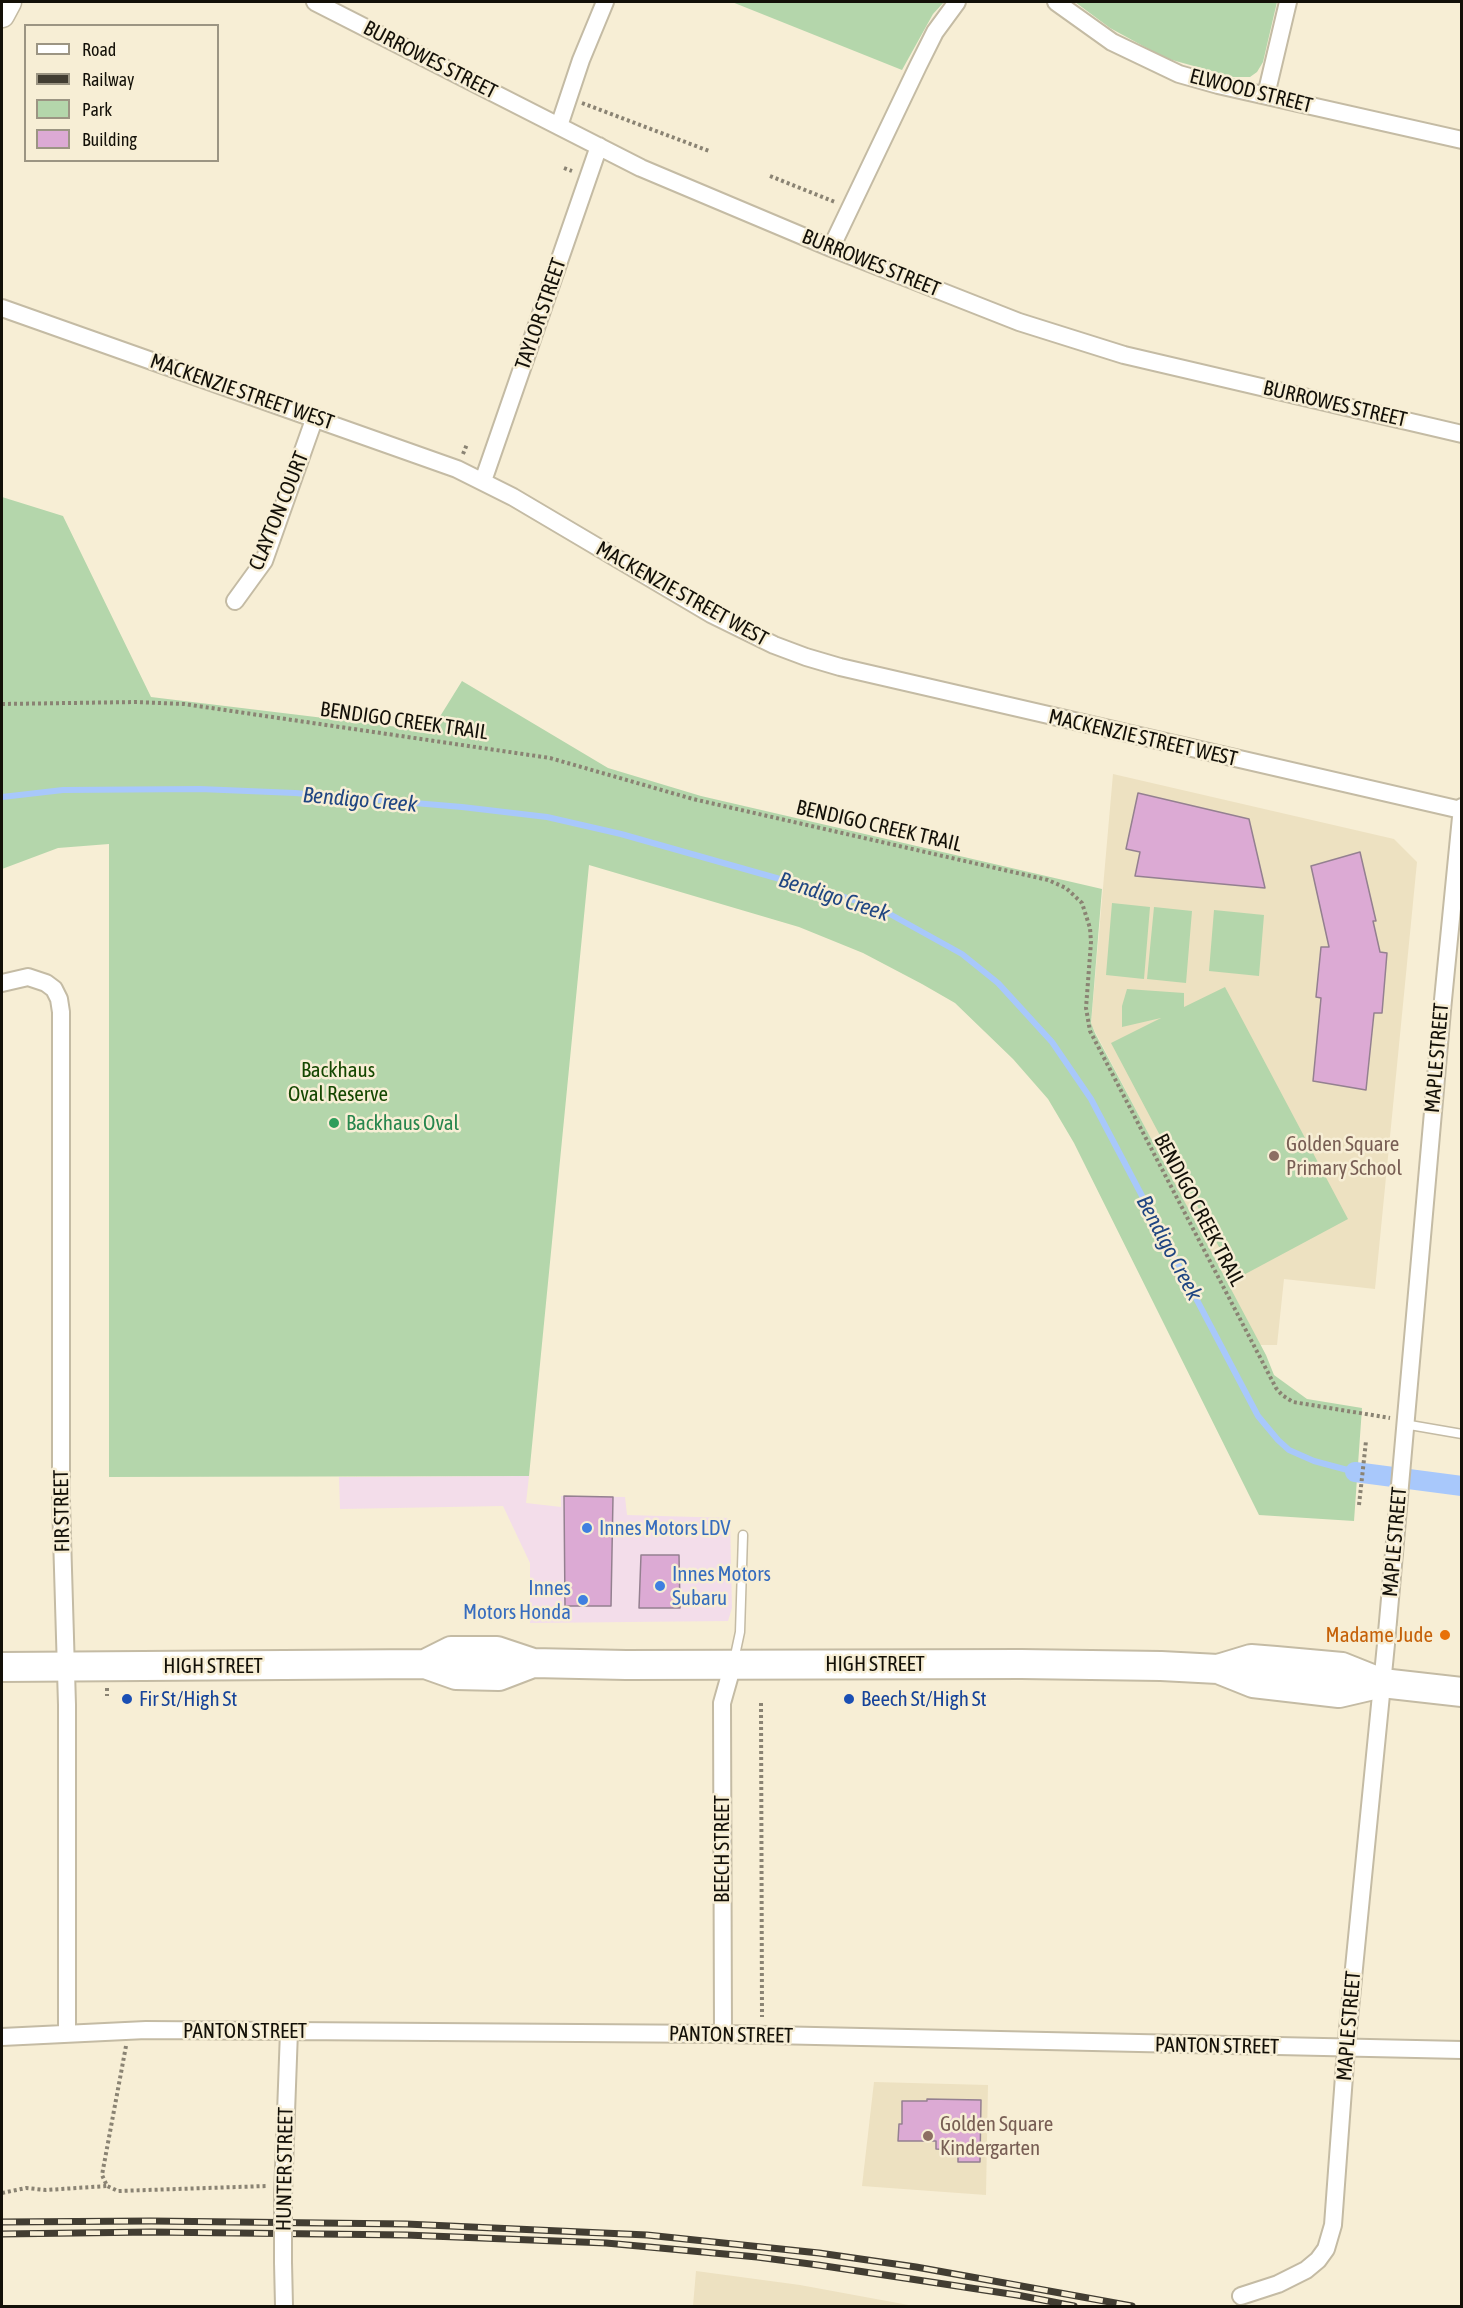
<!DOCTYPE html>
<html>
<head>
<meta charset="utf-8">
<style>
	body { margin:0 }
	#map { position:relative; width:1463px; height:2308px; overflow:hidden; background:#f7eed5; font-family:"Asap Condensed",sans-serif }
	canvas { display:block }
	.frame { position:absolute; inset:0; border:3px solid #131008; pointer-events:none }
	.legend { position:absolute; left:24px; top:24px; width:195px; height:138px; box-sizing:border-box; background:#f7eed5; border:2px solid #9c9583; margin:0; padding:8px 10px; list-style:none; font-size:18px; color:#131008 }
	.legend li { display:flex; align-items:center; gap:12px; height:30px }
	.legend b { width:30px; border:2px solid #9c9583 }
</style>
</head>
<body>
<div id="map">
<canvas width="1463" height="2308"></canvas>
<div class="frame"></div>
<ul class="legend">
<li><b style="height:8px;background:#fff"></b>Road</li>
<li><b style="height:8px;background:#423d32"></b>Railway</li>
<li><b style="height:16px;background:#b4d6ab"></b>Park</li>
<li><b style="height:16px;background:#dcaad4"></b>Building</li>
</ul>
</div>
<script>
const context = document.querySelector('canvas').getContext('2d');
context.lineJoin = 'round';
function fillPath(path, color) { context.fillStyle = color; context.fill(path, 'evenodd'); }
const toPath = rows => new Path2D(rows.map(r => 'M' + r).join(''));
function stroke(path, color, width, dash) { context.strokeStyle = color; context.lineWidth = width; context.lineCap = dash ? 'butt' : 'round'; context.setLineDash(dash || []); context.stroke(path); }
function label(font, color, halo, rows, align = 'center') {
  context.font = font + ' "Asap Condensed",sans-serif'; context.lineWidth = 5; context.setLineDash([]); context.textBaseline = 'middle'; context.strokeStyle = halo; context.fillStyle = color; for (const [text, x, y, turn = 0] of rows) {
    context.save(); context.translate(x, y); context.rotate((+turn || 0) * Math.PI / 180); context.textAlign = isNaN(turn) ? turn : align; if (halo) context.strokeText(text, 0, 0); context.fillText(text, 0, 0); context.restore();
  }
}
fillPath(toPath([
	[529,1476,526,1503,561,1507,561,1496,625,1497,627,1515,730,1518,732,1608,728,1621,530,1623,530,1563,503,1506,340,1509,339,1477]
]), '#f3ddea');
fillPath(toPath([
	[1113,774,1394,839,1417,862,1375,1289,1284,1279,1277,1345,1259,1345,1091,1024],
	[874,2082,988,2085,986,2195,862,2186],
	[696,2271,800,2285,914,2306,693,2306]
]), '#ede1c1');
fillPath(toPath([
	[732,2,944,2,933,14,902,70],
	[1075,2,1277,2,1263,62,1257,72,1250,77,1233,77,1165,58,1110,28],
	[2,497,63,516,151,697,431,731,462,681,608,768,701,796,1102,889,1091,1023,1095,1033,1266,1355,1274,1375,1307,1399,1362,1408,1354,1521,1259,1515,1074,1143,1048,1099,1013,1059,955,1003,922,984,863,953,799,927,589,865,529,1476,109,1477,109,844,58,848,2,869],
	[1112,903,1150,907,1144,979,1106,975],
	[1154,907,1192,911,1186,983,1147,979],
	[1214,910,1264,915,1259,976,1209,971],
	[1225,987,1348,1219,1236,1279,1111,1043,1161,1018,1122,1027,1122,1006,1127,989,1184,993,1184,1007]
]), '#b4d6ab');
stroke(toPath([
	[2,797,63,790,200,789,295,793,462,807,547,817,621,834,854,900,888,913,962,954,998,983,1052,1042,1091,1099,1258,1416,1278,1440,1289,1450,1314,1461,1355,1472]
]), '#a8c8fb', 6);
stroke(toPath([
	[1355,1472,1462,1486]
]), '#a8c8fb', 20);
const building = toPath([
	[1138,793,1249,819,1265,888,1135,876,1140,852,1126,849,1138,793],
	[1360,852,1376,921,1373,921,1380,952,1387,953,1382,1013,1374,1013,1366,1090,1313,1081,1321,998,1316,997,1321,947,1329,947,1311,866,1360,852],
	[564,1496,613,1497,611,1606,565,1606,564,1496],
	[641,1555,679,1555,680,1608,639,1608,641,1555],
	[927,2099,981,2100,980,2162,958,2162,958,2150,936,2149,936,2141,898,2141,899,2124,902,2124,902,2101,927,2101,927,2099]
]);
fillPath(building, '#dcaad4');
stroke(building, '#948090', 1.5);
const service = toPath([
	[1404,1424,1462,1434],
	[734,1660,740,1632,743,1535]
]);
const minor = toPath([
	[315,2,641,168,831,248,1019,322,1124,355,1462,434],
	[1056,2,1112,42,1179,74,1218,85,1462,140],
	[1266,95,1288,2],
	[559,126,581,60,605,2],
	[831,248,918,66,935,32,957,2],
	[2,308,457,469,513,497,711,614,774,645,806,657,840,667,1461,810],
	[483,481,599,146],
	[235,601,264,561,315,417],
	[2,983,28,977,46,983,54,989,59,999,61,1012,61,1502,67,1705,67,2033],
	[723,2034,722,1703,733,1664],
	[2,2037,146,2030,723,2034,1462,2050],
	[283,2195,289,2031],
	[283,2262,284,2306],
	[1241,2296,1278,2284,1306,2270,1318,2260,1326,2249,1333,2225,1346,2049,1386,1644,1442,1010,1462,807]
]);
const secondary = toPath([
	[2,15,9,2]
]);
const trunk = toPath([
	[425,1664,451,1651,497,1651,533,1663,626,1665,1021,1664,1161,1666,1218,1669,1253,1683,1339,1693,1382,1683],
	[2,1667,425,1664,456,1675,499,1676,533,1663],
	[1218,1669,1251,1659,1276,1661,1342,1667,1382,1683,1462,1692]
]);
stroke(service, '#c4bba4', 11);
stroke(minor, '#c4bba4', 20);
stroke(secondary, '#c4bba4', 27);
stroke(trunk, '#c4bba4', 32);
stroke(toPath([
	[582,103,709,151],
	[564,168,572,171],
	[770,176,835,202],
	[463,454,467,444],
	[2,704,137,702,184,704,550,758,693,799,1048,880,1066,888,1082,903,1090,928,1091,942,1086,1008,1090,1031,1276,1388,1282,1395,1293,1402,1390,1418],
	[1359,1505,1366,1441],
	[107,1688,107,1696],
	[761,1703,762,2017],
	[126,2046,102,2175,107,2186,118,2191,267,2186],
	[2,2193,26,2188,46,2190,107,2186]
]), '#8a8373', 4, [3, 3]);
stroke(service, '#fff', 8);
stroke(minor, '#fff', 16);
stroke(secondary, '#fff', 24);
stroke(trunk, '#fff', 28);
const rail = toPath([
	[2,2222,151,2221,406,2224,647,2235,819,2253,916,2267,1132,2306],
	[2,2234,151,2232,406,2235,606,2243,757,2257,818,2265,1017,2295,1074,2306]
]);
stroke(rail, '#423d32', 7);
stroke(rail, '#f7eed5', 4.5, [14]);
const minorBridge = toPath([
	[283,2262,283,2195]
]);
stroke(minorBridge, '#c4bba4', 20, []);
stroke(minorBridge, '#fff', 16);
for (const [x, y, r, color] of [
	[334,1123,6,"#2e9e5b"],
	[1274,1156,6,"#8d6e63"],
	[587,1528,6,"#3f7fe0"],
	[660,1586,6,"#3f7fe0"],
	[583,1600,6,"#3f7fe0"],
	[1445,1635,6,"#e8710a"],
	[127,1699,6,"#1a4fb4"],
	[849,1699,6,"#1a4fb4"],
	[928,2136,6,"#8d6e63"]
]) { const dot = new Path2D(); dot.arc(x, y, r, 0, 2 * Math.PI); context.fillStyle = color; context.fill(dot); stroke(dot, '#f7eed5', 2); }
label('21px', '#131008', '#f7eed5', [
	["BURROWES STREET",430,60,27],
	["ELWOOD STREET",1251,91,14],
	["BURROWES STREET",871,263,22],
	["TAYLOR STREET",541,314,-71],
	["MACKENZIE STREET WEST",242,392,19],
	["BURROWES STREET",1335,404,13],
	["CLAYTON COURT",279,511,-68],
	["MACKENZIE STREET WEST",682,594,29],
	["BENDIGO CREEK TRAIL",404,721,8],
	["MACKENZIE STREET WEST",1143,738,13],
	["BENDIGO CREEK TRAIL",879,826,13],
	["MAPLE STREET",1437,1058,-85],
	["BENDIGO CREEK TRAIL",1199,1210,62],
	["FIR STREET",62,1511,-91],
	["MAPLE STREET",1395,1542,-85],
	["HIGH STREET",875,1664],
	["HIGH STREET",213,1666],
	["BEECH STREET",722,1849,-90],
	["MAPLE STREET",1349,2026,-85],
	["PANTON STREET",245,2031],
	["PANTON STREET",731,2035,1],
	["PANTON STREET",1217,2046,1],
	["HUNTER STREET",285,2169,-89]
]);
label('21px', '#144701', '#f7eed5', [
	["Backhaus",338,1070],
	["Oval Reserve",338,1094]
]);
label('21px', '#27864d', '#f7eed5', [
	["Backhaus Oval",346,1123]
], 'left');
label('21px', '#785e54', '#f7eed5', [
	["Golden Square",1286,1144],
	["Primary School",1286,1168],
	["Golden Square",940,2124],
	["Kindergarten",940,2148]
], 'left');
label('21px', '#366cbe', '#f7eed5', [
	["Innes Motors LDV",599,1528],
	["Innes Motors",672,1574],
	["Subaru",672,1598],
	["Innes",571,1588,"right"],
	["Motors Honda",571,1612,"right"]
], 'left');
label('21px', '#c56008', '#f7eed5', [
	["Madame Jude",1433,1635]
], 'right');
label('21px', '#164399', '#f7eed5', [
	["Fir St/High St",139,1699],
	["Beech St/High St",861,1699]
], 'left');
label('italic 22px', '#204682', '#f7eed5', [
	["Bendigo Creek",360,800,5],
	["Bendigo Creek",834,897,18],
	["Bendigo Creek",1169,1248,62]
]);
</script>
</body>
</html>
